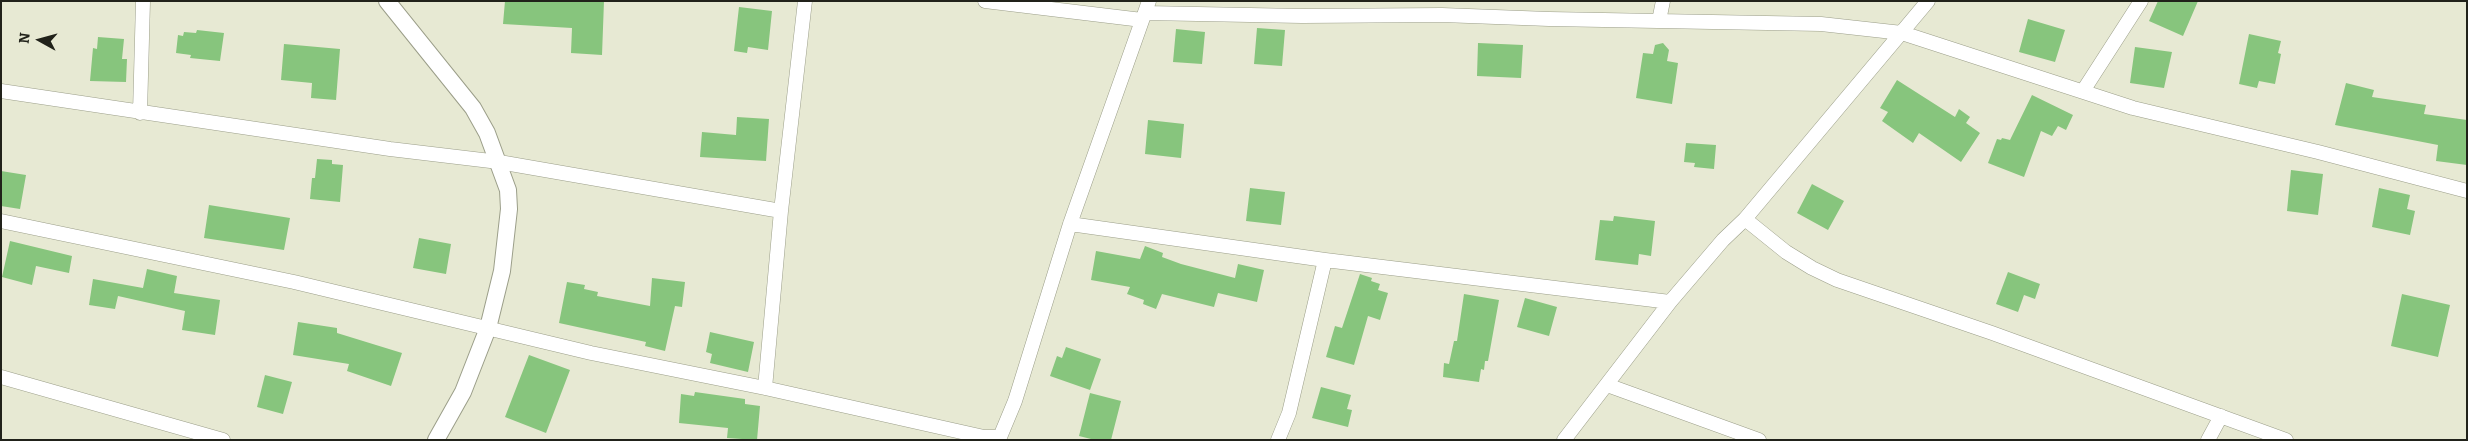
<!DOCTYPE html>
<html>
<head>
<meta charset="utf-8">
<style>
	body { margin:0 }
	#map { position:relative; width:2468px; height:441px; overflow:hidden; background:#e7e9d3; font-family:Bitter,serif }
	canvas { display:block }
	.frame { position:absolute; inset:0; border:2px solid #21221a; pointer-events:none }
	.north { position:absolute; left:15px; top:15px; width:50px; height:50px; -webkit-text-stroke:4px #e7e9d3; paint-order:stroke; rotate:277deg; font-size:14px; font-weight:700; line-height:20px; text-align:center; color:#21221a }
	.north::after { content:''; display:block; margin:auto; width:18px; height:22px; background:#21221a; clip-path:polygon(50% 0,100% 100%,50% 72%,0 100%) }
</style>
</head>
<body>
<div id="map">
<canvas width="2468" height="441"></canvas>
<div class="frame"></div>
<div class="north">N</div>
</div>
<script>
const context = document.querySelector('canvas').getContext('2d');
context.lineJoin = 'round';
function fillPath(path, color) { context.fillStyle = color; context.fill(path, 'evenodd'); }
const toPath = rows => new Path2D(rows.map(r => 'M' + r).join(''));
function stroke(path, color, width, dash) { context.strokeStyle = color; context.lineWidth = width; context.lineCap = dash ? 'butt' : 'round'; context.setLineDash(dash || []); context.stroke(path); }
fillPath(toPath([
	[505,1,604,1,602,55,571,53,572,28,503,24],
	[2158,1,2198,1,2183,36,2149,21],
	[739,7,772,11,768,50,748,47,747,53,734,51],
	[2028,19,2065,30,2055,62,2019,52],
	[1257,28,1285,30,1282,66,1254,64],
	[1176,29,1205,32,1202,64,1173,62],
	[197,30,224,33,220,61,190,58,191,55,176,53,178,35,183,36,184,32,196,33],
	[2249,34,2281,41,2278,53,2281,54,2275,84,2259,81,2257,88,2239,84],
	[98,37,124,39,122,59,127,59,126,82,90,81,93,48,97,49],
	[1478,43,1523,45,1521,78,1477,76],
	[1663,43,1669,50,1667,61,1678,63,1672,104,1636,98,1643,53,1653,54,1655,45],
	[284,44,340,49,336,100,311,98,312,83,281,80],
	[2135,47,2172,52,2164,88,2130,83],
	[1897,80,1955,117,1959,109,1970,117,1966,123,1980,133,1961,162,1919,133,1913,143,1882,121,1888,112,1880,108],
	[2346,83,2374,90,2372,97,2426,105,2424,114,2467,120,2467,165,2436,161,2438,145,2335,125],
	[2032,95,2073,115,2066,130,2058,126,2052,136,2041,131,2024,177,1988,163,1997,139,2001,140,2002,138,2010,140],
	[737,117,769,119,766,161,700,157,702,132,736,135],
	[1148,120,1184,124,1181,158,1145,154],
	[1686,143,1716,145,1714,169,1694,167,1695,163,1684,162],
	[317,159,332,160,332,164,343,165,340,202,310,199,312,178,315,178],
	[2291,170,2323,174,2318,215,2287,211],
	[1,171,26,175,20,209,1,206],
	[1812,184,1844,201,1828,230,1797,213],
	[1250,188,1285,192,1281,225,1246,221],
	[2379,188,2410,195,2407,209,2415,211,2410,235,2372,227],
	[209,205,290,218,284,250,204,238],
	[1614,216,1655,221,1651,256,1639,254,1638,265,1595,260,1600,220,1613,221],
	[419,238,451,244,446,274,413,268],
	[10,241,72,256,69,273,36,266,32,285,2,277],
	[1145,246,1163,253,1162,257,1181,264,1235,278,1238,264,1264,270,1257,302,1218,293,1214,307,1162,294,1156,309,1143,304,1144,300,1127,294,1130,287,1091,280,1096,251,1140,259],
	[147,269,177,276,174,293,220,300,215,335,182,330,185,311,118,296,115,309,89,305,93,279,143,288],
	[2008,272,2040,284,2035,299,2024,295,2018,312,1996,304],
	[1360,274,1372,278,1371,281,1380,284,1378,290,1388,293,1380,320,1368,316,1354,365,1326,357,1335,326,1342,328],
	[652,278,685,282,682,307,675,306,665,351,645,346,646,342,559,323,567,282,585,285,584,289,598,292,597,296,650,306],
	[1464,294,1499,300,1488,361,1485,361,1484,370,1481,369,1479,382,1443,377,1444,363,1449,364,1454,341,1457,341],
	[2402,294,2450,305,2438,357,2391,346],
	[1525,298,1557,307,1549,336,1517,327],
	[298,322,337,328,337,333,402,353,391,386,347,371,349,364,293,355],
	[710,332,754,342,748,372,710,363,712,354,706,352],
	[1066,347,1101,359,1090,390,1050,376,1057,356,1062,358],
	[529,355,570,370,546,433,505,417],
	[265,375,292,382,283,414,257,407],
	[1321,387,1351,395,1347,409,1352,410,1348,427,1312,418],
	[695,392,745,399,745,404,760,406,757,440,727,438,728,428,679,423,681,394,694,396],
	[1090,393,1121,401,1111,440,1095,440,1079,436]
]), '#87c57d');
const minor = toPath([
	[985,1,1142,20],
	[1145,13,1302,16,1442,15,1549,19,1821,24,1902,33,2133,108,2318,152,2467,191],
	[1659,21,1663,1],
	[1,91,390,149,499,162,781,211],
	[2083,91,2141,1],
	[140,113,143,1],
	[1745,219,1786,252,1812,268,1837,280,1992,333,2286,440],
	[1,221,294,282,591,353,765,388,984,437,1000,437,1015,401,1070,224,1149,1],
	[1070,224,1325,260,1670,302],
	[1,377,223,440],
	[1607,385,1759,440],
	[765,388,781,211,805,1],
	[1278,440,1289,413,1325,260],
	[1564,440,1670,302,1723,240,1745,219,1928,1],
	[2208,440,2221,416]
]);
const tertiary = toPath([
	[387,1,473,108,487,133,508,190,509,209,502,271,488,328,463,392,436,440]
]);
stroke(minor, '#9b9e89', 15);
stroke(tertiary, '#9b9e89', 18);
stroke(minor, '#fff', 14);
stroke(tertiary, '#fff', 16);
</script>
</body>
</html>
